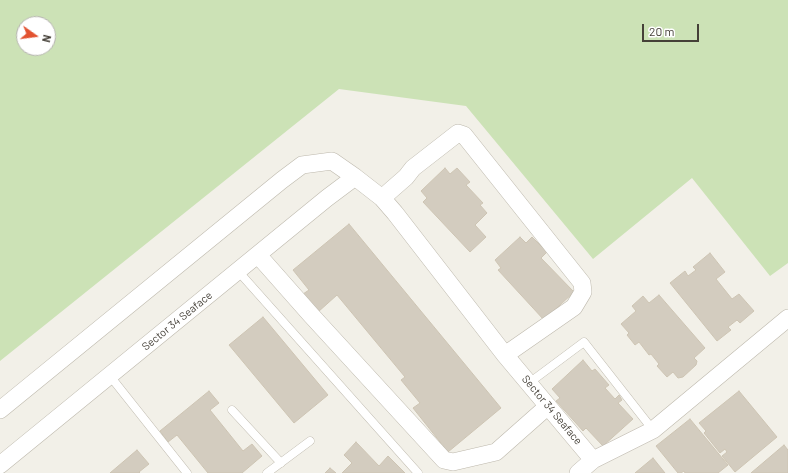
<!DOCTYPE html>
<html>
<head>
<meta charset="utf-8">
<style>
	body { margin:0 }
	#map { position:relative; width:788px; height:473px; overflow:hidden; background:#f2f0e8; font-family:Barlow,sans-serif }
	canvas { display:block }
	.north { position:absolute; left:16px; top:16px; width:40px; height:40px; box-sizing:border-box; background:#fff; border:1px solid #b5b3af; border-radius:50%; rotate:104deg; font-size:11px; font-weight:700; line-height:16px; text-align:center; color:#454038 }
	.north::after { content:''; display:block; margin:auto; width:14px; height:18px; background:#e25230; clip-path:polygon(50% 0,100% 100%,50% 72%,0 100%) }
	.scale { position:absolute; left:642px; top:24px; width:57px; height:18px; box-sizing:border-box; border:2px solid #454038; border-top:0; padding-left:5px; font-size:12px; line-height:14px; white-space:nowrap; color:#454038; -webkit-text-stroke:3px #fff; paint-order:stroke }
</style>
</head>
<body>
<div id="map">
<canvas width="788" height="473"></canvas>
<div class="north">N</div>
<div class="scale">20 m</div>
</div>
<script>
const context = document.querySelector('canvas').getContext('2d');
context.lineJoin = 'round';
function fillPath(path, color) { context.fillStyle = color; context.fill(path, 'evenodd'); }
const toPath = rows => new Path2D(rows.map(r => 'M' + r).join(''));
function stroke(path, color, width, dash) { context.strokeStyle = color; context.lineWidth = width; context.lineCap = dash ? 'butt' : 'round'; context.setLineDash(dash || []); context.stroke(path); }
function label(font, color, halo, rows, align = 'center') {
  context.font = font + ' Barlow,sans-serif'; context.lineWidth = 3.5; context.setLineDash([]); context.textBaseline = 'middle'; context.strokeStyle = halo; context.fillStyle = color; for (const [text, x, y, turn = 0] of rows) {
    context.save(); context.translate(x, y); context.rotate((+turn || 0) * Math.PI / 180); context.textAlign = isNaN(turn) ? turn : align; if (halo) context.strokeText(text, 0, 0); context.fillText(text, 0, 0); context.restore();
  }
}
fillPath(toPath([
	[0,0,788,0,788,263,770,276,692,178,593,259,466,106,339,89,0,361],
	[24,24,48,24,48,48,24,48]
]), '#cce2b6');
const building = toPath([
	[445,168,450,174,457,168,470,182,466,185,483,203,480,205,487,213,475,225,486,237,470,252,423,202,427,198,421,191,445,168],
	[349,224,501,408,448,452,413,408,420,403,401,380,405,377,337,295,318,312,303,294,309,290,293,270,349,224],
	[520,237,526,243,532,237,547,252,541,258,574,292,544,320,498,270,501,268,495,260,520,237],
	[710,253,725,272,716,279,732,299,739,294,754,311,740,323,737,320,728,327,731,330,717,341,670,283,685,271,688,276,696,270,693,267,710,253],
	[659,295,705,348,694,358,697,361,696,365,683,377,678,378,673,372,667,377,657,366,659,364,651,354,649,355,639,342,635,345,627,335,629,333,621,324,636,311,632,306,643,296,649,303,659,295],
	[263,317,328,395,294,423,229,345,263,317],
	[583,360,592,371,595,369,609,385,605,388,615,399,619,395,622,400,618,403,633,419,603,446,586,428,583,431,556,401,560,398,552,389,583,360],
	[209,391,219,403,210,410,243,451,252,444,262,456,242,473,208,473,177,435,168,442,160,431,209,391],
	[739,391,777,437,735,472,722,456,727,452,725,449,720,453,704,433,706,431,699,423,739,391],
	[690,419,728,465,718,473,685,473,684,471,681,473,678,473,656,446,690,419],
	[356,442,379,466,388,456,405,473,342,473,352,463,344,455,356,442],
	[784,445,788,450,788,473,751,473,784,445],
	[137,450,149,464,139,472,140,473,110,473,137,450],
	[653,458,665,473,635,473,653,458],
	[330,468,336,473,325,473,330,468]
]);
fillPath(building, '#d3ccbf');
stroke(building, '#cdc4b3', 1);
const service = toPath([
	[238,271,418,473],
	[110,376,187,473],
	[529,383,584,342,653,430],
	[232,410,281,463],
	[267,473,310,441]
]);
const minor = toPath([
	[382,198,406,177,413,168,458,133,464,135,582,283,583,292,574,307,505,355],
	[258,255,311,315,444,460,453,462,496,452,548,406],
	[0,410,282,180,302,165,332,161,355,177,382,198,395,213,505,355,593,460],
	[0,465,327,198,355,177],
	[578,473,593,460,653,430,788,318]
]);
stroke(service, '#bdb8ac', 9);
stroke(minor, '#bdb8ac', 18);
stroke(service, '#fff', 8);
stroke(minor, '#fff', 17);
label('11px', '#454038', '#fff', [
	["Sector 34 Seaface",177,321,-39],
	["Sector 34 Seaface",552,410,50]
]);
</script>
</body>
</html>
